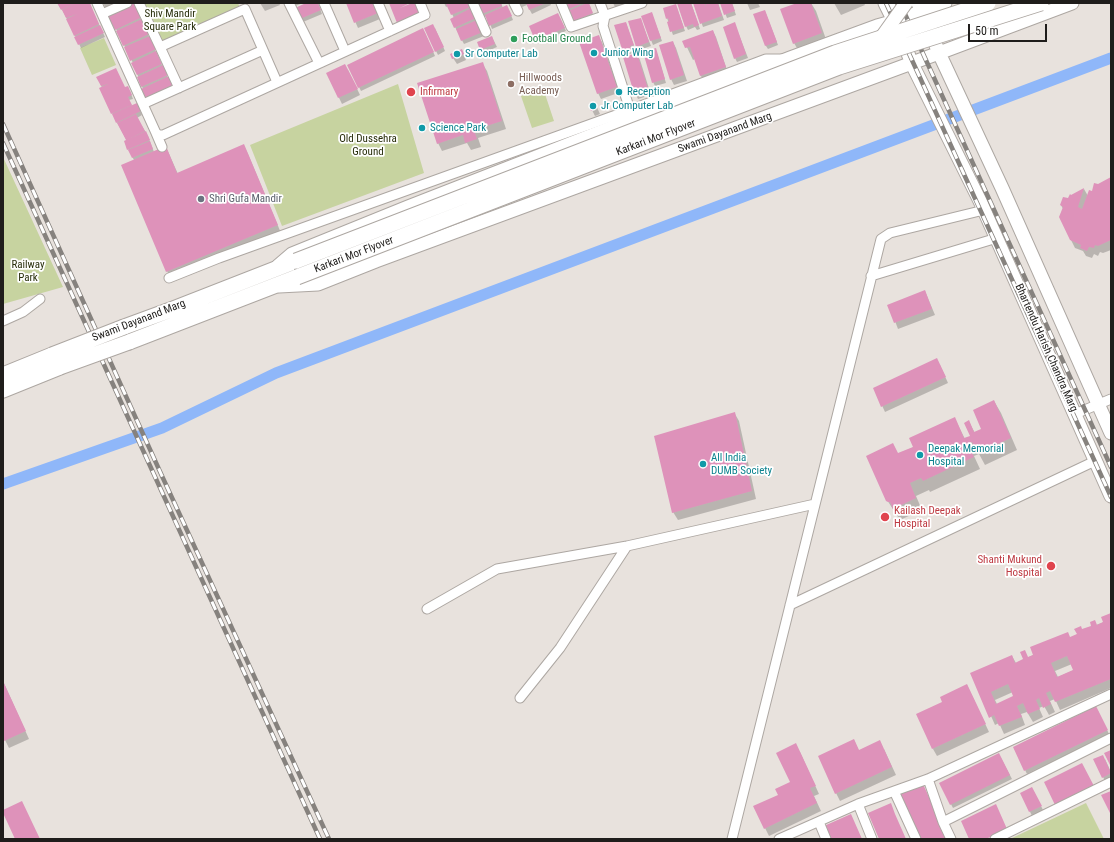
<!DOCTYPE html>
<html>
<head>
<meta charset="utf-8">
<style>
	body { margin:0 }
	#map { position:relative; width:1114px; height:842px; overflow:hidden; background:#e8e2dd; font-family:"Roboto Condensed",sans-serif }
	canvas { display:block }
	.frame { position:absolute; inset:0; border:4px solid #1f1d1b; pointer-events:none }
	.scale { position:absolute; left:968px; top:24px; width:79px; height:18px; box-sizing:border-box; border:2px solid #1f1d1b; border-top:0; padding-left:5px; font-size:12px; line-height:14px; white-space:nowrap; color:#1f1d1b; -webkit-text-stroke:3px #fff; paint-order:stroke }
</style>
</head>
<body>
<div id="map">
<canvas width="1114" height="842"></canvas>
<div class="frame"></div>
<div class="scale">50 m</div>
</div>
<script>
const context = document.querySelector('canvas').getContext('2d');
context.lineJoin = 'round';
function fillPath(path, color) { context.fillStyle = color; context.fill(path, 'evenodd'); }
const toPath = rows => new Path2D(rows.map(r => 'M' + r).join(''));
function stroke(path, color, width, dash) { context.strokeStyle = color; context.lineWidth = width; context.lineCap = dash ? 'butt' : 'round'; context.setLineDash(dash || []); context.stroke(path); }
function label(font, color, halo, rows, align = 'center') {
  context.font = font + ' "Roboto Condensed",sans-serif'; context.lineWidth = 3.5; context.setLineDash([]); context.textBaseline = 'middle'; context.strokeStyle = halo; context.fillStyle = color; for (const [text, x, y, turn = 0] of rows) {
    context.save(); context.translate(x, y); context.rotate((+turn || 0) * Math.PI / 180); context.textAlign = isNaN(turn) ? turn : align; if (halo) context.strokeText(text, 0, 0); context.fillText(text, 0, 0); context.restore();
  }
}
fillPath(toPath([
	[142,3,238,3,240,8,161,42],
	[104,38,116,65,92,75,80,48],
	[398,84,424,173,282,226,250,145],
	[543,88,554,121,532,128,521,96],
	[3,157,63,287,3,304],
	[1086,803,1104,839,1010,839]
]), '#c7d3a0');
fillPath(toPath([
	[59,3,89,3,105,37,81,48],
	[103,3,131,3,124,6,134,4,168,78,143,89,133,63],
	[260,3,279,3,280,5,265,11],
	[294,3,303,3,295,6],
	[309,3,318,3,322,14,303,22,296,8],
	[347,3,374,3,380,19,358,28],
	[444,3,471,3,484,36,464,44,455,27,454,18,448,6,446,7],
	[479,3,501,3,503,8,509,10,513,20,492,29,487,16,482,18],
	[520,3,550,3,551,5,532,14,527,5,522,7],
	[565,3,584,3,585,5,590,7,594,17,575,25],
	[613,3,631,3,616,9],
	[680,3,691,3,700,29,697,30,695,27,688,30,686,26],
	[694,3,718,3,724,20,703,27],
	[721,3,732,3,736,15,727,18],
	[747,3,758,3,760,7,750,10],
	[800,3,811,3,816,11,828,45,801,55,794,43],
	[834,3,864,3,865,5,841,15],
	[677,8,685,31,673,35,667,18],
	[765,11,778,45,768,49,766,46],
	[652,14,662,41,653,45,651,40],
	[560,18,566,31,538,43,531,26],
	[629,22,642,23,651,46,639,50],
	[626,23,635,49,631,50,632,53,626,56,616,26],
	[736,27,748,58,737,62,735,58],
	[435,28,445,51,438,55,436,51],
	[713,31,716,37,728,73,708,88,701,76,695,59,693,60,684,41],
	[425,33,435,56,361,91,348,65],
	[598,36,602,42,619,91,621,90,625,100,622,101,618,93,601,99,598,93],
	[492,37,497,47,483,53,481,49],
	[673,42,676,48,687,81,674,85,671,79],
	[462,50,466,60,457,64,453,58],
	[657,53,666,83,655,86,653,82],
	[637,54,640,60,651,95,638,99,635,93,624,58],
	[482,63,487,71,506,129,478,138,481,147,471,150,467,143,442,151,438,143],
	[348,70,360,95,342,104,327,73],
	[98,78,130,91,133,99,129,100,132,106,139,108,142,115,137,118,148,136,154,152,166,147,178,174,244,146,248,154,281,233,171,279,167,271,134,160,128,149,127,141,112,113],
	[595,103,600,114,595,116,592,110],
	[1111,179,1111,250,1103,253,1100,252,1098,256,1094,254,1092,258,1086,256,1083,251,1075,248,1071,240,1063,209,1061,205,1069,200,1071,196,1084,189,1088,196,1093,193,1098,185],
	[925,291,935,315,898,329,889,305],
	[940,365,948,383,885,412,874,388],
	[994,401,1001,413,1017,450,985,465,979,454,974,456,980,469,930,492,929,490,916,496,922,510,900,520,887,500,898,454,914,447,955,419,965,439,971,436,969,422,975,433,983,429],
	[735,414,739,421,756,499,678,520,673,512],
	[1111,614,1111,688,1060,710,1055,699,1050,701,1055,712,1049,715,1044,706,1039,708,1043,717,1033,722,1027,712,1021,714,1025,725,1004,734,999,723,995,725,972,673,1012,656,1016,663,1078,634,1082,630,1104,622],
	[1072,664,1074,670,1058,677,1055,671],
	[1013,692,1015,697,997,704,995,700],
	[3,681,29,739,9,748,3,736],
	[967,685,989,732,937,756,933,749,943,702],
	[1098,711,1109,734,1027,774,1014,748],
	[854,740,859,751,884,749,896,775,840,801,836,793],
	[800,752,819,794,814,796,821,811,769,836,765,828,779,795,792,782],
	[1001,758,1012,779,953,808,940,783],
	[1105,759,1111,772,1111,778,1105,781,1103,777],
	[1034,792,1043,810,1032,816,1022,794]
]), '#0003');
stroke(toPath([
	[3,484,162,428,276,373,1111,58]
]), '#8fb7f9', 11);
fillPath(toPath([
	[57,3,90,3,99,24,74,36,66,19,77,14,66,18,62,10,76,3,61,10],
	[133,3,135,3,142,17,115,30,107,15],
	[306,3,318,3,321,10,300,19,295,8],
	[346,3,374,3,378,13,354,23],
	[389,3,410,3,400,8,412,3,420,3,423,12,397,23],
	[448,3,472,3,473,6,451,15,446,4],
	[480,3,501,3,502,6,479,15,475,5],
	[526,3,546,3,529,10],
	[564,3,583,3,567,10],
	[587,3,589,3,593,13,572,22,568,11],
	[677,3,691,3,699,25,694,27,693,24,685,27],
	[693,3,705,3,706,7,706,3,718,3,722,16,700,24],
	[720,3,732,3,735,11,724,15],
	[797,3,811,3,822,33,793,44,780,9],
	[676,4,684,28,670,32,667,22,669,21,668,18,666,19,663,8],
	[507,5,512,16,489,26,485,15],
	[473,7,478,17,454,28,450,19],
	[765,10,777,42,765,46,753,14],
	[652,12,661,38,650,41,641,16],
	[558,13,565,28,535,40,529,26],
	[641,18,649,42,636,47,628,21],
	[142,19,149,34,123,46,116,31],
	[477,20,483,32,461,41,456,29],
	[626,22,634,45,630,46,631,49,623,52,614,25],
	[735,22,746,54,734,59,723,27],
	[433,24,444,47,435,52,424,28],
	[100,25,104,33,78,45,74,37],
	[423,28,434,52,358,88,347,65],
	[713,30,726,67,700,76,690,47,685,48,682,41],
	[599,35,617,87,597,94,579,42],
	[150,36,156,49,130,61,124,47],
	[492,36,495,44,480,50,477,42],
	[673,41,684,75,670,80,659,45],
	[656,48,665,79,652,83,643,52],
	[462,49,464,54,452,59,450,54],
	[156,51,162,64,137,75,131,63],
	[637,53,648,89,634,93,623,57],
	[483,62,502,121,474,130,477,139,465,143,463,135,437,144,417,83],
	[345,64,358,89,338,98,326,73],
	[163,65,168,75,141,87,137,77],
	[116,68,125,87,128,86,132,95,128,97,132,105,111,114,99,88,108,84,101,86,96,77],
	[169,76,174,88,146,100,141,89],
	[595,102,597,108,591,111,589,104],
	[137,103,141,111,116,123,112,114],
	[136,114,145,131,129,139,146,131,150,140,127,150,124,141,126,140,117,123],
	[150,141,153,149,132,158,128,150],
	[244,144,278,225,166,272,121,165,166,146,177,173],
	[1111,177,1111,240,1098,246,1095,245,1094,248,1089,247,1087,251,1080,248,1081,245,1070,240,1059,217,1063,207,1060,205,1063,197,1068,198,1070,194,1071,195,1084,188,1078,207,1082,209,1089,190,1092,191,1094,183,1098,184],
	[925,290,932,309,894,323,887,305],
	[937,358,946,377,881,407,873,388],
	[994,400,1011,438,978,453,972,442,968,444,974,457,923,481,921,478,910,483,916,498,893,509,890,502,888,502,886,501,866,456,893,443,898,453,913,447,909,438,955,417,964,438,970,436,964,423,969,420,974,432,981,429,973,410],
	[735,412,752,491,672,513,654,436],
	[1111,613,1111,679,1055,702,1050,691,1046,693,1051,704,1043,708,1039,698,1036,700,1040,709,1028,714,1023,703,1017,706,1022,717,999,726,994,715,989,718,970,673,1012,655,1015,663,1023,659,1020,652,1025,650,1028,657,1033,655,1030,647,1068,632,1070,637,1077,634,1074,629,1081,626,1082,629,1091,626,1090,622,1095,620,1097,625,1103,622,1101,617],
	[1067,656,1073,670,1057,677,1051,663],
	[1008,684,1013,696,996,704,991,692],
	[3,681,26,731,4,741,3,739],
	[967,684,986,724,932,749,916,714,942,702,940,697],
	[1096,706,1108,730,1024,771,1013,747],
	[854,739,859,750,880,740,892,767,835,794,818,756],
	[796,743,816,786,810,788,817,803,764,829,753,806,778,795,775,789,790,782,776,753],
	[1111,750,1111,767,1104,753],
	[999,753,1010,775,950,805,939,783],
	[1103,755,1111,773,1102,778,1093,759],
	[1082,763,1094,786,1055,805,1044,782],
	[923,784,948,839,919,839,899,794],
	[1032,787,1042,806,1029,812,1020,793],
	[1111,791,1111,815,1101,795],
	[22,801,40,839,15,839,3,813,3,810],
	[891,803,895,814,906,839,879,839,868,813],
	[996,804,1007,829,986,839,969,839,961,821],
	[851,814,862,839,830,839,824,826]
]), '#de92ba');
const minor = toPath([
	[97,3,156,133,159,135,163,135,425,15,420,3],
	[139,3,160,47],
	[289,3,319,63],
	[324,3,345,51],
	[378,3,390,31],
	[473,3,486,32],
	[514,3,518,11],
	[561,3,571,27,642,3],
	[600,3,605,16,603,26,630,110],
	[102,14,127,3],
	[179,88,160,47,245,9,277,82],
	[143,104,263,50],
	[156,133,162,147],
	[871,276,997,238],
	[169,278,219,258,630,110,766,59,783,59],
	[3,321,23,312,40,299],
	[1075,414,1111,399],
	[790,605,1095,461],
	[427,609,497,569,627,546,815,504],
	[520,698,560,648,627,546],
	[928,779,943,822,951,839],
	[894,791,916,839],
	[858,804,872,839],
	[819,822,826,839],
	[943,822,1111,738],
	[732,839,881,239,890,233,984,210],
	[779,839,858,804,928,779,1111,694],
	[995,839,1111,782]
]);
const secondary = toPath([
	[929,28,939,53,1002,188,1111,433],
	[902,38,912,64,980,201,1111,496],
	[278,266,292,254,408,207,790,58,877,26,895,21,945,3],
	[279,286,318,284,376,261,939,53,1072,3]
]);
const primary = toPath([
	[886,3,895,21],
	[919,3,923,11],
	[124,327,173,309,296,261],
	[129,342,297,277],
	[3,375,52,355],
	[3,390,60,367]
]);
stroke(minor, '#ada7a2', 11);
stroke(secondary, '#ada7a2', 15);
stroke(primary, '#ada7a2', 17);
stroke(minor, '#fff', 9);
stroke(secondary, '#fff', 13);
stroke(primary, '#fff', 15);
const rail = toPath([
	[886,3,1111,497],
	[900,3,1111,467],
	[3,124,162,476,329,839],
	[3,143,320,839]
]);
stroke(rail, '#86827e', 4.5);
stroke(rail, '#fff', 3, [9]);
const secondaryBridge = toPath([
	[881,38,906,3]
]);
const primaryBridge = toPath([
	[296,261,835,53,988,3],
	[297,277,839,67,1041,3],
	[52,355,124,327],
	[60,367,129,342]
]);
stroke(secondaryBridge, '#ada7a2', 15, []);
stroke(primaryBridge, '#ada7a2', 17, []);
stroke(secondaryBridge, '#fff', 13);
stroke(primaryBridge, '#fff', 15);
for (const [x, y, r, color] of [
	[514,39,4,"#2e9e5b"],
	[594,53,4,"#0f9aa8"],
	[457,54,4,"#0f9aa8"],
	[511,84,4,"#8d6e63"],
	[411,92,5,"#e0444e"],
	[619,92,4,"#0f9aa8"],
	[593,106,4,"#0f9aa8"],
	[422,128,4,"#0f9aa8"],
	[201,199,4,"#6b7280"],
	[920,455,4,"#0f9aa8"],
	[703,464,4,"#0f9aa8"],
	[885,517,5,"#e0444e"],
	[1051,566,5,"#e0444e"]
]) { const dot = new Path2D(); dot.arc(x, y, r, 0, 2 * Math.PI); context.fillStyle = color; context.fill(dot); stroke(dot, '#fff', 1.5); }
label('11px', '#282e0b', '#fff', [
	["Shiv Mandir",170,14],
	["Square Park",170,27],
	["Old Dussehra",368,139],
	["Ground",368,152],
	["Railway",28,265],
	["Park",28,278]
]);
label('11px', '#27864d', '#fff', [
	["Football Ground",522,39]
], 'left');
label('11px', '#0d838f', '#fff', [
	["Junior Wing",602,53],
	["Sr Computer Lab",465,54],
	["Reception",627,92],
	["Jr Computer Lab",601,106],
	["Science Park",430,128],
	["Deepak Memorial",928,449],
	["Hospital",928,462],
	["All India",711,458],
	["DUMB Society",711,471]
], 'left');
label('11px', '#785e54', '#fff', [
	["Hillwoods",519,78],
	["Academy",519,91]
], 'left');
label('11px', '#be3a42', '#fff', [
	["Infirmary",420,92],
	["Kailash Deepak",894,511],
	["Hospital",894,524],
	["Shanti Mukund",1042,560,"right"],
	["Hospital",1042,573,"right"]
], 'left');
label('11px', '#1f1d1b', '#fff', [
	["Swami Dayanand Marg",725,133,-20],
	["Karkari Mor Flyover",656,138,-21],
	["Karkari Mor Flyover",354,255,-21],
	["Swami Dayanand Marg",139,321,-21],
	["Bhartendu Harish Chandra Marg",1046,348,66]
]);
label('11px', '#5b616d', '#fff', [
	["Shri Gufa Mandir",209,199]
], 'left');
</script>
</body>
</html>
